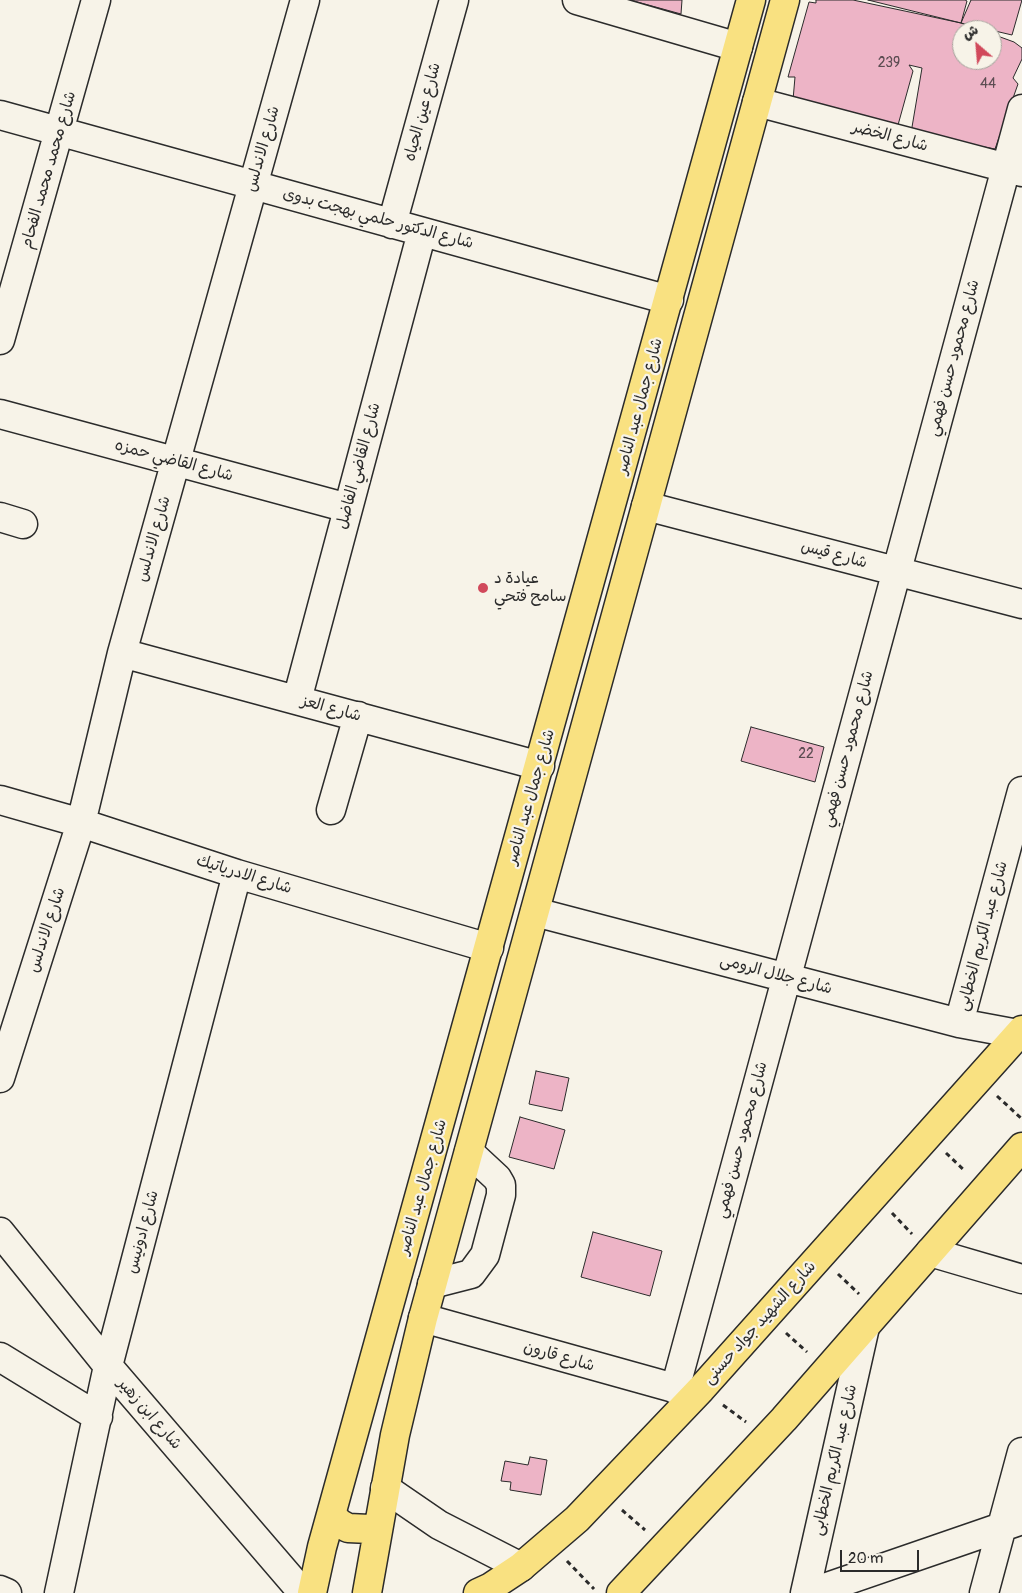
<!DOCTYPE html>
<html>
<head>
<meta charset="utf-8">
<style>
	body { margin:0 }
	#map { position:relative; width:1022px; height:1593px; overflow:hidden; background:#f7f3e8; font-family:Pangolin,"Playpen Sans Arabic",sans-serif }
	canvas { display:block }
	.north { position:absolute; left:952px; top:20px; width:50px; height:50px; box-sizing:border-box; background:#f7f3e8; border:1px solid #a5a39c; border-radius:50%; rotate:333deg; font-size:14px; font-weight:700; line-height:20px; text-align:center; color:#2b2b2b }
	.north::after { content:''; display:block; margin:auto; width:18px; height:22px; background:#d1495b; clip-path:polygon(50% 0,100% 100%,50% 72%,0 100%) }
	.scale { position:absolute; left:840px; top:1550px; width:79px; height:22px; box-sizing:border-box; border:2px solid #2b2b2b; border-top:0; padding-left:6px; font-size:15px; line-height:18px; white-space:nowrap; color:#2b2b2b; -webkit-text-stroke:4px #f7f3e8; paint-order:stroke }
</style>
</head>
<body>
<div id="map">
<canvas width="1022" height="1593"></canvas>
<div class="north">ش</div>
<div class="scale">20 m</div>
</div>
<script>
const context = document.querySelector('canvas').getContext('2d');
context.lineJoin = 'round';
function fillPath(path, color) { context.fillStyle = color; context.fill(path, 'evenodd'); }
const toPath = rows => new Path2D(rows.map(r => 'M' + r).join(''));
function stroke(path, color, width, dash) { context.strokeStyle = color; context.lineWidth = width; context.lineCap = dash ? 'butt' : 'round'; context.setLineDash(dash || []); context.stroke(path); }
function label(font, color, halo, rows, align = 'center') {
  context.font = font + ' Pangolin,"Playpen Sans Arabic",sans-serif'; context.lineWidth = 4.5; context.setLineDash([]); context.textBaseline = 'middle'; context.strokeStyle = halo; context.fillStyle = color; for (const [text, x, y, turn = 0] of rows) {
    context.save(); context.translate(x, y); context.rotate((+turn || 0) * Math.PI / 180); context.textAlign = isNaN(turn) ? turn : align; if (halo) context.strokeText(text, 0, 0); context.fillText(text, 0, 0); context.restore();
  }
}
const building = toPath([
	[630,0,682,0,681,14,630,0],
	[816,0,853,0,961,23,980,30,962,30,962,60,992,60,992,34,1014,42,1022,48,1022,59,1013,78,1018,84,995,149,911,133,922,68,909,65,913,71,898,125,793,100,795,77,788,77,809,2,816,3,816,0],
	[868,0,965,0,967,1,961,23,868,0],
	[971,0,1022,0,1012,35,961,23,971,0],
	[751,727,824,747,815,782,741,761,751,727],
	[536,1071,569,1078,562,1111,529,1104,536,1071],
	[520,1117,565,1130,554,1169,509,1157,520,1117],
	[593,1232,662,1251,650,1296,581,1277,593,1232],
	[530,1457,547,1460,541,1495,510,1490,511,1482,501,1481,505,1461,528,1465,530,1457]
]);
fillPath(building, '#edb4c6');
stroke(building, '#2b2b2b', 1);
const minor = toPath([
	[577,0,738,47],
	[757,102,1022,172],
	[0,115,669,300],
	[392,224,454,0],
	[0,340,96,0],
	[0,414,348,508],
	[646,506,1022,604],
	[0,517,23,524],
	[122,653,540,766],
	[297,700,422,232],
	[0,800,81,823,237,874,489,948],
	[331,810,358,716],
	[535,912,959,1023,1018,1034],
	[959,1023,1022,791],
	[0,1078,81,823,122,653,305,0],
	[0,1232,108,1366,303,1593],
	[930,1252,1022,1279],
	[432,1284,471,1274,485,1255,501,1195,501,1185,497,1178,469,1152],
	[423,1318,692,1393],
	[0,1357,98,1417],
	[675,1389,1022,109],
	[385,1488,439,1525,521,1567],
	[0,1590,7,1593],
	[59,1593,108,1366,237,874],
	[805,1593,865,1327],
	[810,1593,1022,1520],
	[984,1593,1022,1452]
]);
const major = toPath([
	[332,1515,339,1523,348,1528,370,1529,379,1525],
	[312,1593,322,1547,751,0],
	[367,1593,395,1435,423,1318,785,0],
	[478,1593,491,1587,521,1567,577,1519,701,1389,1022,1030],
	[621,1593,784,1419,1022,1147]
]);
stroke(minor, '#2b2b2b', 31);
stroke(major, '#2b2b2b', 31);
stroke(toPath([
	[997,1096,1022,1119],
	[946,1153,965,1171],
	[892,1213,912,1234],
	[838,1274,859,1294],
	[786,1333,807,1352],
	[723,1405,746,1422],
	[622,1510,645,1530],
	[567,1561,594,1589]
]), '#2b2b2b', 3, [5, 4]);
stroke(minor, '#f7f3e8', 28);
stroke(major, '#f9e181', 28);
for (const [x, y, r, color] of [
	[483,588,6,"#d1495b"]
]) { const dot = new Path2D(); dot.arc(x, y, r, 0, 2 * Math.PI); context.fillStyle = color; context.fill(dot); stroke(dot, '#f7f3e8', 2); }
label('14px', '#5c4d52', null, [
	["239",889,63],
	["44",988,84],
	["22",806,754]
]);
label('16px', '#2b2b2b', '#f7f3e8', [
	["شارع عين الحياه",423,112,-75],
	["شارع الخضر",890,137,15],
	["شارع الاندلس",263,149,-74],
	["شارع محمد محمد الفحام",49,170,-74],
	["شارع الدكتور حلمي بهجت بدوى",378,219,15],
	["شارع محمود حسن فهمي",954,358,-75],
	["شارع جمال عبد الناصر",640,406,-75],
	["شارع القاضي حمزه",174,461,15],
	["شارع القاضي الفاضل",359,466,-75],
	["شارع الاندلس",154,539,-74],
	["شارع قيس",834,555,15],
	["شارع العز",331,709,15],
	["شارع محمود حسن فهمي",848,749,-75],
	["شارع جمال عبد الناصر",531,797,-74],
	["شارع الادرياتيك",244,875,17],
	["شارع الاندلس",47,930,-72],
	["شارع عبد الكريم الخطابى",983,936,-75],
	["شارع جلال الرومى",776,975,15],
	["شارع محمود حسن فهمي",742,1140,-75],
	["شارع جمال عبد الناصر",423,1187,-74],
	["شارع ادونيس",143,1232,-75],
	["شارع الشهيد جواد حسنى",760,1323,-48],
	["شارع قارون",559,1357,16],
	["شارع ابن زهير",149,1414,49],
	["شارع عبد الكريم الخطابى",835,1460,-77]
]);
label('16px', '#2b2b2b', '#f7f3e8', [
	["عيادة د",494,579],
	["سامح فتحي",494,597]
], 'left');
</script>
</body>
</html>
